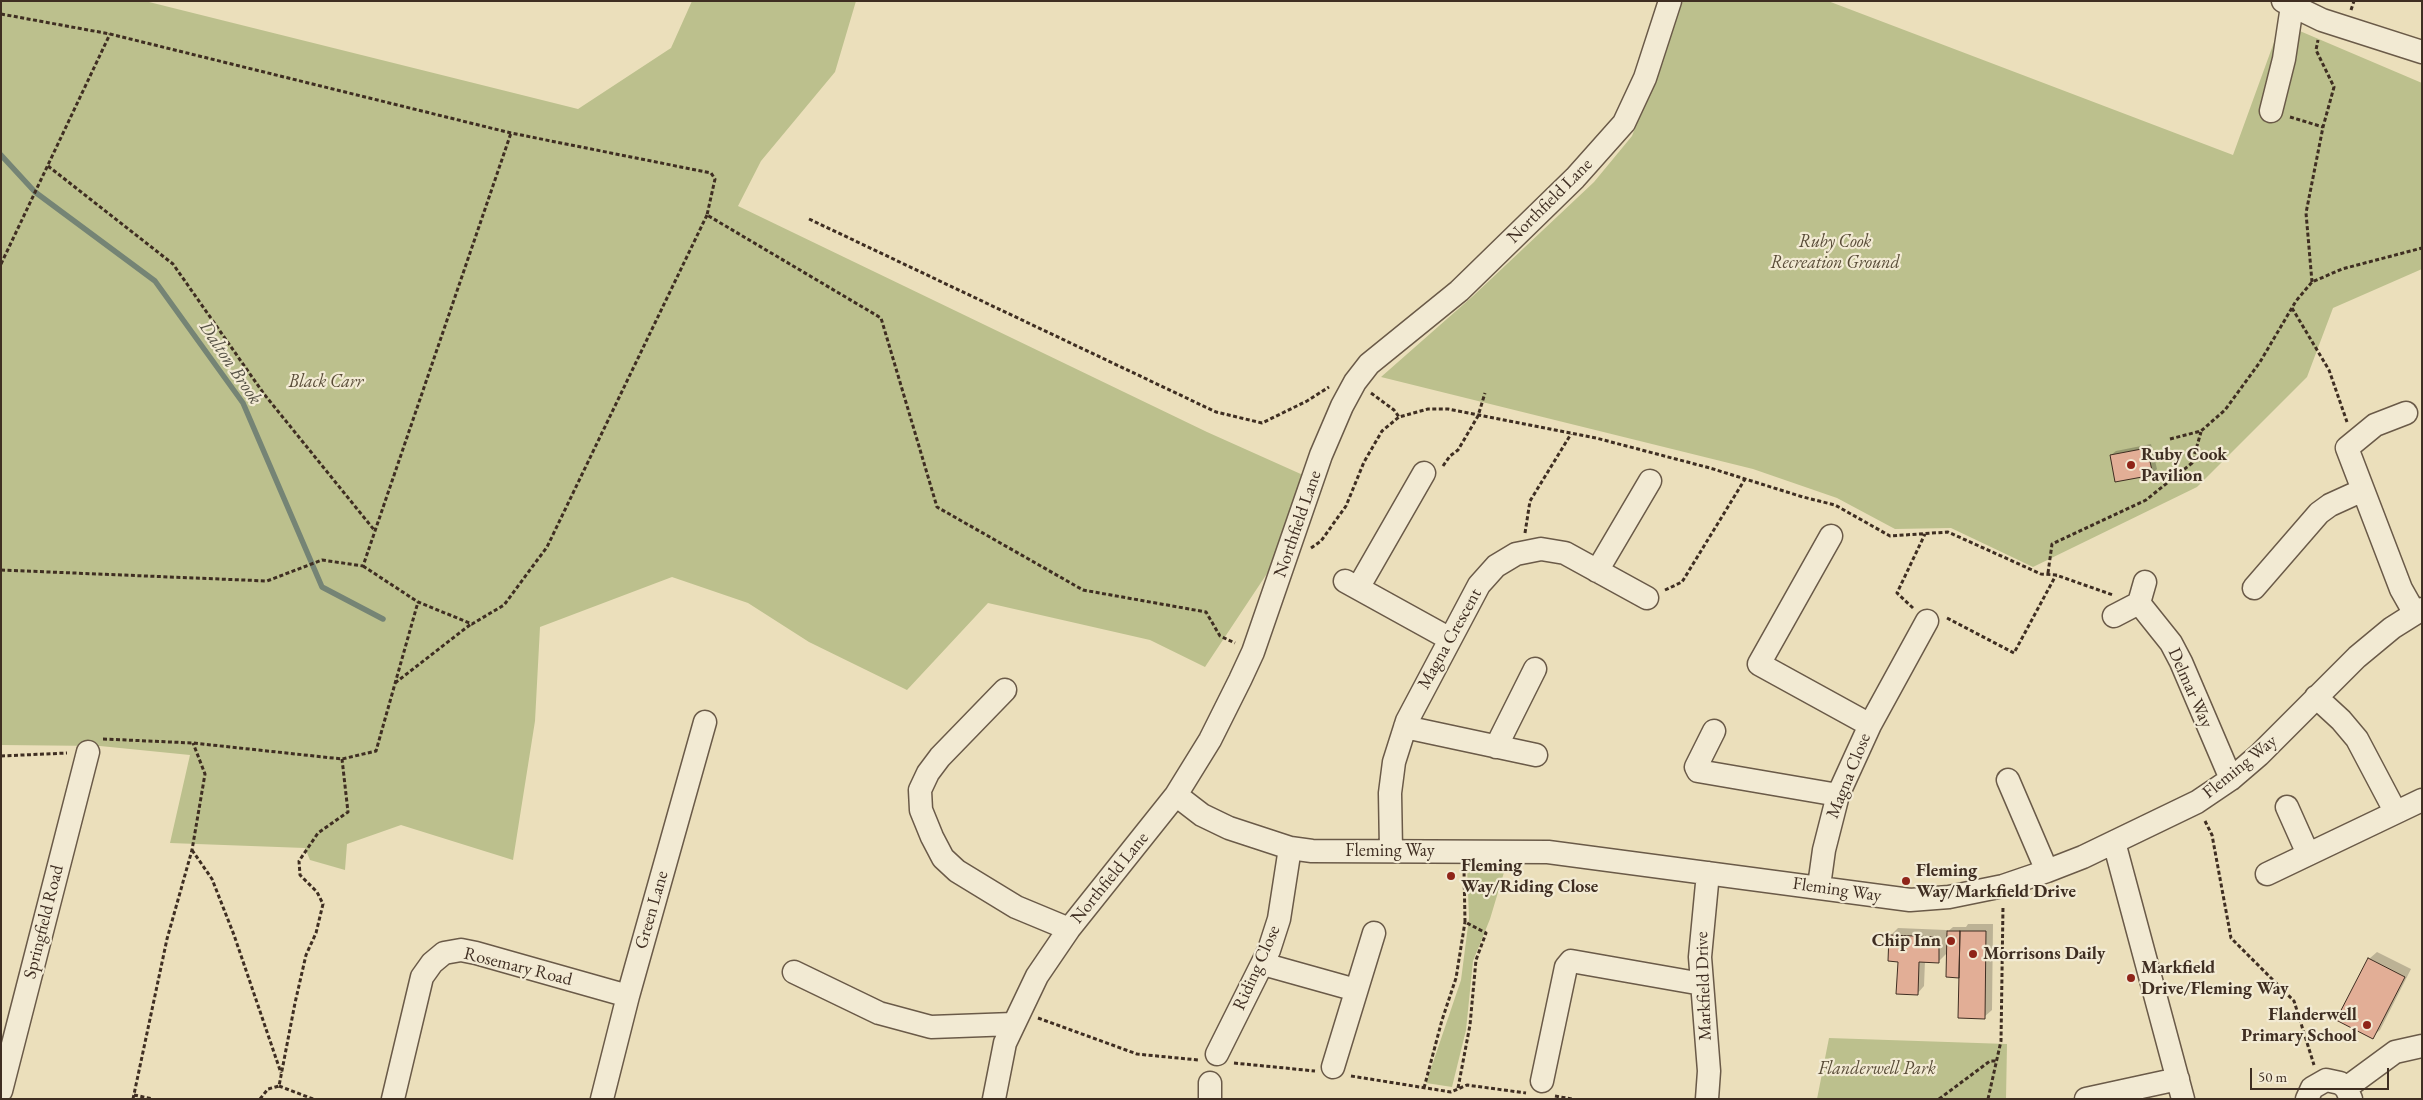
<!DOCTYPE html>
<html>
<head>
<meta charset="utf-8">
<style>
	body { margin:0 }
	#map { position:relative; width:2423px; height:1100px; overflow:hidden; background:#ebdfbb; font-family:"EB Garamond",serif }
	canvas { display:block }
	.frame { position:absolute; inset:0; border:2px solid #3f2e22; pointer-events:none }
	.scale { position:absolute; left:2250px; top:1068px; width:139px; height:22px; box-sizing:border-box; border:2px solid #3f2e22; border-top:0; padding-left:6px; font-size:15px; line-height:18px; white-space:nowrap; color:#3f2e22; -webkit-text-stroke:4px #f2ead3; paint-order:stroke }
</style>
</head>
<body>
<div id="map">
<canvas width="2423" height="1100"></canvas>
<div class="frame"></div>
<div class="scale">50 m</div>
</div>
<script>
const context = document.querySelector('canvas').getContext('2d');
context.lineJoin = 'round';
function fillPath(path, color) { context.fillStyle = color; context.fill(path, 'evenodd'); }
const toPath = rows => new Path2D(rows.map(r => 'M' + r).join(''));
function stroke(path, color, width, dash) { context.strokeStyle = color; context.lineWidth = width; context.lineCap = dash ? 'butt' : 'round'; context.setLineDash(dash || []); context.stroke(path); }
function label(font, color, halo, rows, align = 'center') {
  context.font = font + ' "EB Garamond",serif'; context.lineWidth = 4.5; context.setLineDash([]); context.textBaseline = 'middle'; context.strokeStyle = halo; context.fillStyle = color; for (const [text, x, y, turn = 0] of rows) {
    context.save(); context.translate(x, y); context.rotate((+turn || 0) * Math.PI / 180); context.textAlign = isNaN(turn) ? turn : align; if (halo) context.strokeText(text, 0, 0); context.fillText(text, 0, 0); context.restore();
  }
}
fillPath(toPath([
	[1,1,145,1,578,109,671,48,692,1,856,1,835,72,761,161,738,206,1207,432,1303,475,1268,572,1205,667,1150,640,988,603,907,690,809,642,748,603,672,577,540,627,535,721,513,860,401,825,347,844,345,870,310,860,305,848,170,843,190,755,100,746,1,745],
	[1683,1,1828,1,2233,155,2281,23,2422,83,2422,269,2333,308,2307,377,2197,487,2033,567,1951,528,1895,529,1837,498,1753,469,1381,377,1473,296,1594,182,1632,136],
	[1467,866,1505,869,1490,919,1473,961,1466,1030,1452,1087,1426,1083,1461,980,1469,918],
	[1829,1038,2007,1044,2006,1099,1817,1099]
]), '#bcc08d');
fillPath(toPath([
	[2151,444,2157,469,2152,474,2111,455,2116,451],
	[1968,924,1993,924,1992,1010,1984,1017,1948,952,1938,962,1925,961,1924,986,1917,994,1890,936,1898,928,1946,930,1946,933,1953,927,1966,927],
	[2377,952,2411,969,2380,1030,2372,1037,2369,959]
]), '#0003');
stroke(toPath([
	[1,155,35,192,155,281,243,403,322,587,383,619]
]), '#758475', 5.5);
const building = toPath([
	[2147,448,2153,475,2115,482,2110,455,2147,448],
	[1947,931,1960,931,1959,978,1946,977,1947,931],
	[1960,931,1986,931,1985,1019,1958,1018,1960,931],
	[1889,935,1939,937,1939,963,1919,962,1918,995,1896,994,1898,962,1888,961,1889,935],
	[2368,958,2405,977,2373,1039,2336,1020,2368,958]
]);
fillPath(building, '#e2ae96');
stroke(building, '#3f2e22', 1);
const minor = toPath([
	[2283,1,2322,20,2422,52],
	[2271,111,2284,59,2292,6],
	[2406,413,2375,425,2347,448,2401,589,2414,612],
	[1831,536,1759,664,1870,725],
	[1597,571,1650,481],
	[1345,581,1450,639],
	[1358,588,1424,473],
	[2254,588,2319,513,2330,505,2363,490],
	[2139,603,2171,643,2181,662,2231,779],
	[2114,616,2139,603,2145,582],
	[1005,690,940,757,928,773,920,790,921,810,932,837,943,858,957,871,1016,907,1069,929],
	[2316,697,2341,720,2357,739,2395,811],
	[1405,727,1536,755],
	[1714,731,1696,767,1698,771,1838,795],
	[1496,747,1535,669],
	[2008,780,2047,871],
	[1176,795,1202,815,1229,828,1290,848,1312,851,1548,852,1910,900,1949,897,2003,886,2047,871,2083,857,2197,802,2231,779,2259,755,2357,657,2392,628,2422,609],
	[2287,807,2308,854],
	[2114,842,2183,1099],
	[1391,850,1390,793,1394,762,1407,721,1479,585,1496,566,1516,554,1541,549,1565,553,1647,598],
	[2267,874,2422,800],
	[1819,886,1824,850,1838,795,1870,725,1927,621],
	[1263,964,1356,990],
	[794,972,879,1013,931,1027,1013,1024],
	[1217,1054,1269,950,1279,919,1290,848],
	[1333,1067,1374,933],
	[1542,1081,1566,967,1571,961,1702,984],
	[2346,1088,2395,1052,2422,1046],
	[1,1091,88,752],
	[393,1099,422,977,432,963,444,953,461,950,476,953,628,996],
	[602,1099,628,996,705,722],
	[994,1099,1005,1043,1037,976,1069,929,1176,795,1210,740,1240,680,1253,652,1321,455,1342,406,1355,382,1369,364,1459,291,1575,178,1624,123,1645,78,1670,1],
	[1210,1099,1210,1083],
	[1707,1099,1709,1071,1700,957,1708,873],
	[2086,1099,2178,1079],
	[2307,1099,2312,1088,2326,1080,2340,1083,2346,1088,2351,1099]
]);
stroke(minor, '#6a5a48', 25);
stroke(toPath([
	[2351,10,2354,1],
	[1,14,110,34,511,133,711,173,715,179,707,215,881,318,937,507,1083,590,1206,612,1220,636,1235,643],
	[2290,117,2323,127],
	[48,166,173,264,264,394,375,531],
	[809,219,1216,412,1262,423,1307,401,1329,387],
	[1,264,110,34],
	[2312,282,2306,213,2323,127,2334,87,2316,50,2318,40],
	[2292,308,2329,370,2347,422],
	[1371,393,1394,410,1399,417],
	[2170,439,2201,431,2225,410,2260,362,2296,301,2312,282,2342,269,2422,248],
	[1443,466,1450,456,1458,450,1478,416,1485,393],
	[1525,533,1530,501,1571,434],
	[1311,548,1321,541,1346,506,1364,462,1382,431,1399,417,1428,409,1448,409,1596,438,1710,468,1803,497,1835,505,1890,536,1948,532,2041,574,2056,575,2113,595],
	[363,566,418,602,472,624,504,605,547,547,707,215],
	[1,570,267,581,322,560,363,566,511,133],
	[2048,573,2052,544,2146,500,2192,463,2201,432],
	[1665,590,1682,582,1745,479],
	[1913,608,1897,593,1925,534],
	[1947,618,2014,653,2056,575],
	[395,683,471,624],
	[103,739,193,743,342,759,376,751,418,602],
	[1,756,67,753],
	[2205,821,2212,835,2231,938,2294,1001,2314,1065],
	[192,850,212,879,234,935,281,1073],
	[1038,1018,1137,1054,1198,1060],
	[1234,1063,1315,1071],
	[1351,1076,1451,1092,1467,1085,1526,1093],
	[279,1086,313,1099],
	[1424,1088,1442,1020,1456,978,1465,922],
	[1458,1088,1470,1025,1476,960,1486,933,1465,922,1464,870],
	[134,1095,153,1099],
	[1555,1096,1572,1099],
	[133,1099,167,939,192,850,205,774,193,743],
	[260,1099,268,1089,279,1086,295,1003,306,955,316,933,323,904,317,892,300,875,299,861,318,833,348,812,342,759],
	[1939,1099,1990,1061,1996,1061],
	[1988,1099,2001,1041,2003,906]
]), '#3f2e22', 3, [4, 2.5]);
stroke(minor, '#f2ead3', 22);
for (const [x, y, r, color] of [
	[2131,465,5,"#8f2418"],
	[1451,876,5,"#8f2418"],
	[1906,881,5,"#8f2418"],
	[1951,941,5,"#8f2418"],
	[1973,954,5,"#8f2418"],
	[2131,978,5,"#8f2418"],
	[2367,1025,5,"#8f2418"]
]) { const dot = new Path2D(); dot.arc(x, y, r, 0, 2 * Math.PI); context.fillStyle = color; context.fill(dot); stroke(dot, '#f2ead3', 2); }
label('18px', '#3f2e22', '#f2ead3', [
	["Northfield Lane",1550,201,-45],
	["Northfield Lane",1298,524,-71],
	["Magna Crescent",1450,639,-61],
	["Delmar Way",2190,688,66],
	["Fleming Way",2240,767,-39],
	["Magna Close",1849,776,-68],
	["Fleming Way",1390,851],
	["Northfield Lane",1110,878,-51],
	["Fleming Way",1837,890,8],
	["Green Lane",652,910,-74],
	["Springfield Road",44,922,-76],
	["Rosemary Road",518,967,14],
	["Riding Close",1257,968,-66],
	["Markfield Drive",1704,986,-92]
]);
label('italic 18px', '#584b37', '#f2ead3', [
	["Ruby Cook",1835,242],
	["Recreation Ground",1835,263],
	["Black Carr",326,382],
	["Flanderwell Park",1877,1069]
]);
label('bold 18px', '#3f2e22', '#f2ead3', [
	["Ruby Cook",2141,455],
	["Pavilion",2141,476],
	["Fleming",1461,866],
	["Way/Riding Close",1461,887],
	["Fleming",1916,871],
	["Way/Markfield Drive",1916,892],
	["Chip Inn",1941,941,"right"],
	["Morrisons Daily",1983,954],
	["Markfield",2141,968],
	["Drive/Fleming Way",2141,989],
	["Flanderwell",2357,1015,"right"],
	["Primary School",2357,1036,"right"]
], 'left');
label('italic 19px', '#565245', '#f2ead3', [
	["Dalton Brook",230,363,56]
]);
</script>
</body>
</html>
